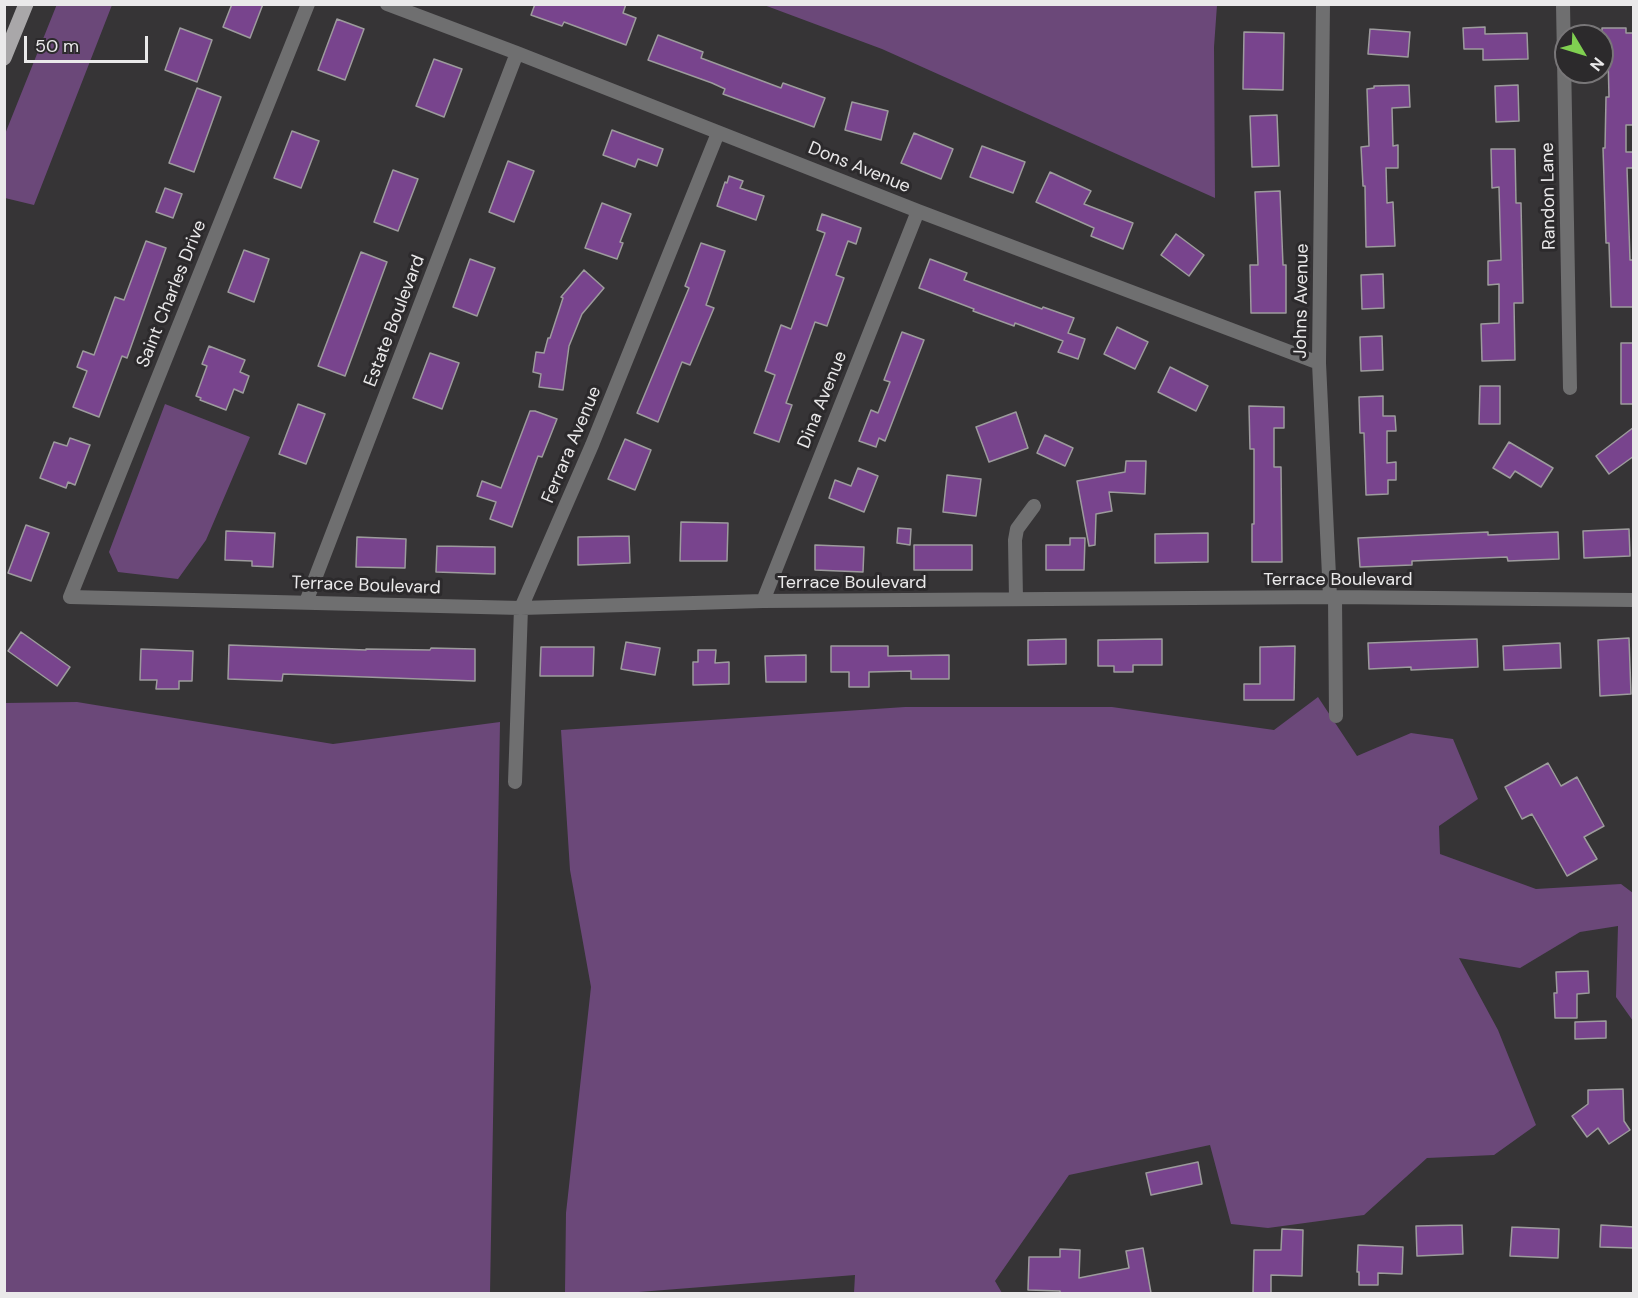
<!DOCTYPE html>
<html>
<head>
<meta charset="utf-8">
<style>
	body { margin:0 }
	#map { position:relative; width:1638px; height:1298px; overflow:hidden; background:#363436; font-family:"DM Sans",sans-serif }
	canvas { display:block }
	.frame { position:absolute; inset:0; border:6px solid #eae9ea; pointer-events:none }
	.north { position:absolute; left:1554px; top:24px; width:60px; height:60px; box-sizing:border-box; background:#2c2a2c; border:2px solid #787678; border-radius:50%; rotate:128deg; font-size:16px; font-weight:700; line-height:24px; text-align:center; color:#eae9ea }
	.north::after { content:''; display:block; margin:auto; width:21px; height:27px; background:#80d051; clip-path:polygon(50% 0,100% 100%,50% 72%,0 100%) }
	.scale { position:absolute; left:24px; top:36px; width:124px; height:27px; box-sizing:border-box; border:3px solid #eae9ea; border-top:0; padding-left:8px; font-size:18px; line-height:21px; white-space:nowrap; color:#eae9ea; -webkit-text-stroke:4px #2c2a2c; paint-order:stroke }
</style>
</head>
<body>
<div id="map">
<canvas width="1638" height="1298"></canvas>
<div class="frame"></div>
<div class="north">N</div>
<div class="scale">50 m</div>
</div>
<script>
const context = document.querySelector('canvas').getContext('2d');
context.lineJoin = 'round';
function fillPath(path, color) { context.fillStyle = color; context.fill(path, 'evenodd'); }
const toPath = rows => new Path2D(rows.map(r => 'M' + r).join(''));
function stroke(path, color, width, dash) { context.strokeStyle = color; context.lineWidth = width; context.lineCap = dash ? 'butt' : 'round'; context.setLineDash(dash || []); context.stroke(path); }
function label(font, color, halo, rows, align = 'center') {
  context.font = font + ' "DM Sans",sans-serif'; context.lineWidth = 6; context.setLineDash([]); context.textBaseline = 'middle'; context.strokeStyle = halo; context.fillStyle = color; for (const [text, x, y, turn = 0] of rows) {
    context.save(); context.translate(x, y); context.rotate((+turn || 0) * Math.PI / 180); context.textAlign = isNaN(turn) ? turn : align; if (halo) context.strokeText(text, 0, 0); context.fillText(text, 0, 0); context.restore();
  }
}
fillPath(toPath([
	[57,4,112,5,34,205,5,198,5,134],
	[764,5,1217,5,1214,47,1215,198,882,49],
	[165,404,250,437,206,540,178,579,118,572,109,552],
	[1318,697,1357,756,1411,733,1453,739,1478,799,1439,826,1440,854,1536,889,1621,884,1633,893,1633,1021,1616,997,1618,926,1580,932,1520,968,1459,958,1498,1030,1536,1125,1494,1155,1427,1158,1364,1215,1268,1228,1231,1224,1210,1145,1069,1175,995,1281,1002,1293,854,1293,855,1275,626,1293,565,1292,566,1213,591,987,570,870,561,730,905,707,1112,707,1274,730],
	[77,702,333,744,500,722,490,1293,5,1293,5,703]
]), '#6b4879');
const building = toPath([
	[232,4,263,4,250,38,223,27,232,4],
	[535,4,626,4,623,13,636,18,626,45,564,22,562,26,531,15,535,4],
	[337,19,364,29,345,80,318,70,337,19],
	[1485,27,1485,34,1527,33,1528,59,1483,60,1483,49,1464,49,1463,28,1485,27],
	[180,28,212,40,197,82,165,70,180,28],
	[1602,28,1626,28,1626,33,1634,33,1634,125,1626,125,1626,152,1634,152,1634,168,1627,168,1630,260,1634,260,1634,307,1611,307,1609,243,1606,243,1603,148,1605,148,1606,97,1609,97,1608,56,1602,56,1602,28],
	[1370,29,1410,32,1408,57,1368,54,1370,29],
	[1244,32,1284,33,1283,90,1243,89,1244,32],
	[658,35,703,52,701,58,781,88,783,83,825,98,814,127,723,94,725,89,712,83,648,60,658,35],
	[434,59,462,69,444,117,416,106,434,59],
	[1409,85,1410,107,1392,108,1393,146,1398,145,1398,168,1386,168,1387,203,1393,202,1395,246,1366,247,1365,186,1363,186,1361,147,1369,146,1367,89,1374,88,1374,86,1409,85],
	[1518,85,1519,121,1496,122,1495,86,1518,85],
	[197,88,221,97,194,172,169,163,197,88],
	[852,102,888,111,881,140,845,130,852,102],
	[1277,115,1279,166,1252,167,1250,116,1277,115],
	[612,130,663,149,657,166,638,159,635,167,603,155,612,130],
	[292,131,319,141,301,188,274,178,292,131],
	[914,133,953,149,941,179,901,163,914,133],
	[982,146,1025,162,1013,193,970,177,982,146],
	[1491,149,1515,149,1516,203,1521,203,1523,303,1514,303,1515,360,1482,361,1481,324,1499,323,1499,284,1488,285,1488,261,1501,260,1499,187,1492,188,1491,149],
	[508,161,534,171,514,222,489,212,508,161],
	[393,170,418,179,398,231,374,222,393,170],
	[1050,172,1091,191,1084,204,1133,223,1123,249,1091,236,1094,228,1036,202,1050,172],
	[729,176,743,181,740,188,764,196,756,220,717,206,725,182,727,183,729,176],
	[165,188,182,194,173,218,156,212,165,188],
	[1280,191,1283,265,1286,265,1286,313,1251,313,1250,265,1258,265,1255,192,1280,191],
	[602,203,631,214,620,242,623,243,617,259,585,248,602,203],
	[822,214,861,228,856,244,848,241,836,275,844,278,827,326,815,322,786,403,792,405,779,442,754,433,775,375,765,371,781,325,791,329,825,233,817,230,822,214],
	[1176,234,1204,255,1189,276,1161,255,1176,234],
	[146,241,166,248,127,358,122,356,99,417,73,407,87,371,77,367,83,351,94,355,115,297,124,300,146,241],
	[701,243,725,251,706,305,714,308,690,365,682,362,658,422,637,413,689,288,685,286,701,243],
	[244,250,269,259,254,302,228,292,244,250],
	[361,252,387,262,345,376,318,366,361,252],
	[470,259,495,268,477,316,453,307,470,259],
	[930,259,967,273,964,280,1042,309,1043,307,1074,318,1068,333,1085,339,1078,359,1058,352,1063,341,1015,323,1014,326,973,311,974,309,919,288,930,259],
	[584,270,604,288,582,314,569,346,563,390,539,387,541,374,533,372,536,352,544,353,548,338,550,338,563,298,561,297,584,270],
	[1383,274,1384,308,1362,309,1361,275,1383,274],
	[1117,327,1148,342,1135,369,1104,354,1117,327],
	[902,332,924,340,885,441,879,438,876,447,859,441,871,410,878,413,890,382,884,380,902,332],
	[1382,336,1383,370,1361,371,1360,337,1382,336],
	[1621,343,1634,343,1634,404,1621,404,1621,343],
	[209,346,245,360,240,372,249,376,243,393,234,389,226,410,200,400,201,398,196,396,207,366,202,364,209,346],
	[430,353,459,363,442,409,413,398,430,353],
	[1170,367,1208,386,1196,411,1158,392,1170,367],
	[1480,386,1500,386,1500,424,1479,424,1480,386],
	[1383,396,1383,416,1395,416,1396,431,1387,431,1387,463,1396,462,1396,480,1388,480,1388,494,1366,495,1364,433,1360,433,1359,397,1383,396],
	[298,404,325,414,306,464,279,454,298,404],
	[1249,406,1284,407,1284,428,1274,428,1274,467,1281,467,1282,562,1252,562,1252,524,1254,524,1254,449,1250,449,1249,406],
	[530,411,535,411,557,419,542,457,538,456,512,527,490,519,496,502,477,496,482,481,501,488,530,411],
	[1016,412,1028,448,989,462,976,427,1016,412],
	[1634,427,1634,456,1609,474,1596,456,1634,427],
	[1045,435,1073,448,1065,466,1037,453,1045,435],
	[70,438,90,445,75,485,68,482,66,488,40,478,54,442,67,446,70,438],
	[625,439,651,450,635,490,608,479,625,439],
	[1509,442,1553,468,1541,487,1515,471,1510,478,1493,468,1509,442],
	[1126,461,1146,461,1145,494,1109,492,1112,511,1096,514,1095,545,1089,546,1077,481,1125,472,1126,461],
	[858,468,878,476,864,512,829,498,835,480,851,486,858,468],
	[947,475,981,479,976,516,943,512,947,475],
	[681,522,728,523,727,561,680,561,681,522],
	[26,525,49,533,31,581,8,573,26,525],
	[898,528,911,529,910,545,897,543,898,528],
	[1629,529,1630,556,1584,558,1583,531,1629,529],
	[226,531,275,533,273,567,252,566,252,561,225,560,226,531],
	[1488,532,1488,535,1558,532,1559,559,1508,561,1507,557,1412,561,1412,565,1360,567,1358,538,1488,532],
	[1208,533,1208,562,1155,563,1155,534,1208,533],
	[629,536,630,563,578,565,578,537,629,536],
	[357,537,406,539,405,568,356,567,357,537],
	[1070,538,1085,538,1084,570,1046,570,1046,545,1070,545,1070,538],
	[815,545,864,547,863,572,815,570,815,545],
	[914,545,972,545,972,570,914,570,914,545],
	[437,546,495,547,495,574,436,572,437,546],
	[21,632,70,667,57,686,8,651,21,632],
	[1629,638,1631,694,1600,696,1598,640,1629,638],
	[1066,639,1066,664,1028,665,1028,640,1066,639],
	[1162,639,1162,665,1133,665,1133,672,1114,672,1114,666,1098,666,1098,640,1162,639],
	[1477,639,1478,667,1411,670,1411,667,1369,669,1368,643,1477,639],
	[626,642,660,648,655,675,621,669,626,642],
	[1560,643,1561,668,1504,670,1503,646,1560,643],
	[229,645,366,650,366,649,430,650,431,648,475,649,475,681,283,674,282,681,228,679,229,645],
	[831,646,888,646,888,656,949,655,949,679,911,679,911,671,869,672,869,687,849,687,849,672,831,672,831,646],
	[1295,646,1294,700,1244,700,1244,684,1260,684,1260,647,1295,646],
	[541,647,594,647,593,676,540,676,541,647],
	[141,649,193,651,192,681,179,681,179,689,156,689,157,680,140,680,141,649],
	[698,650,716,650,715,663,729,662,729,684,693,685,693,662,698,662,698,650],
	[806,655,806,682,766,682,765,656,806,655],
	[1548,763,1561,786,1577,777,1604,826,1584,837,1597,859,1567,876,1532,814,1522,819,1505,787,1548,763],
	[1588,971,1589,993,1577,994,1577,1018,1555,1018,1554,993,1557,993,1556,972,1588,971],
	[1606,1021,1606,1038,1575,1039,1575,1022,1606,1021],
	[1623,1089,1624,1121,1630,1130,1609,1144,1598,1128,1587,1137,1572,1116,1588,1104,1588,1090,1623,1089],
	[1198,1162,1202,1184,1151,1195,1146,1173,1198,1162],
	[1462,1225,1463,1254,1417,1256,1416,1226,1462,1225],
	[1601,1225,1634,1227,1634,1248,1600,1247,1601,1225],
	[1512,1227,1559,1229,1558,1258,1510,1256,1512,1227],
	[1282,1229,1303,1230,1302,1276,1271,1275,1271,1293,1253,1293,1254,1250,1281,1250,1282,1229],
	[1358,1245,1403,1247,1402,1274,1378,1273,1378,1285,1359,1285,1359,1272,1357,1272,1358,1245],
	[1143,1248,1151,1293,1060,1293,1060,1291,1028,1290,1029,1257,1060,1257,1060,1249,1080,1250,1079,1278,1129,1268,1126,1251,1143,1248]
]);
fillPath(building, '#78448d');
stroke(building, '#9d9b9d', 1.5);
stroke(toPath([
	[308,4,70,597,521,608,763,601,1335,597,1634,600],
	[387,4,517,53,918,211,1319,363],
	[1323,4,1319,363,1330,597],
	[1563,4,1570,388],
	[1335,597,1336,716],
	[1016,599,1015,540,1017,529,1034,506],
	[763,601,918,211],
	[306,602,517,53],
	[515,782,521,608,592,445,718,133]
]), '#6f6f70', 14);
stroke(toPath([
	[4,58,26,4]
]), '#a9a7a9', 15);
label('18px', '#eae9ea', '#2c2a2c', [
	["Dons Avenue",859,168,22],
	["Randon Lane",1549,196,-91],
	["Saint Charles Drive",172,294,-68],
	["Johns Avenue",1302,301,-89],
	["Estate Boulevard",395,321,-69],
	["Dina Avenue",823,400,-68],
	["Ferrara Avenue",572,445,-67],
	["Terrace Boulevard",1338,580],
	["Terrace Boulevard",852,583],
	["Terrace Boulevard",366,586,2]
]);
</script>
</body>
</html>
